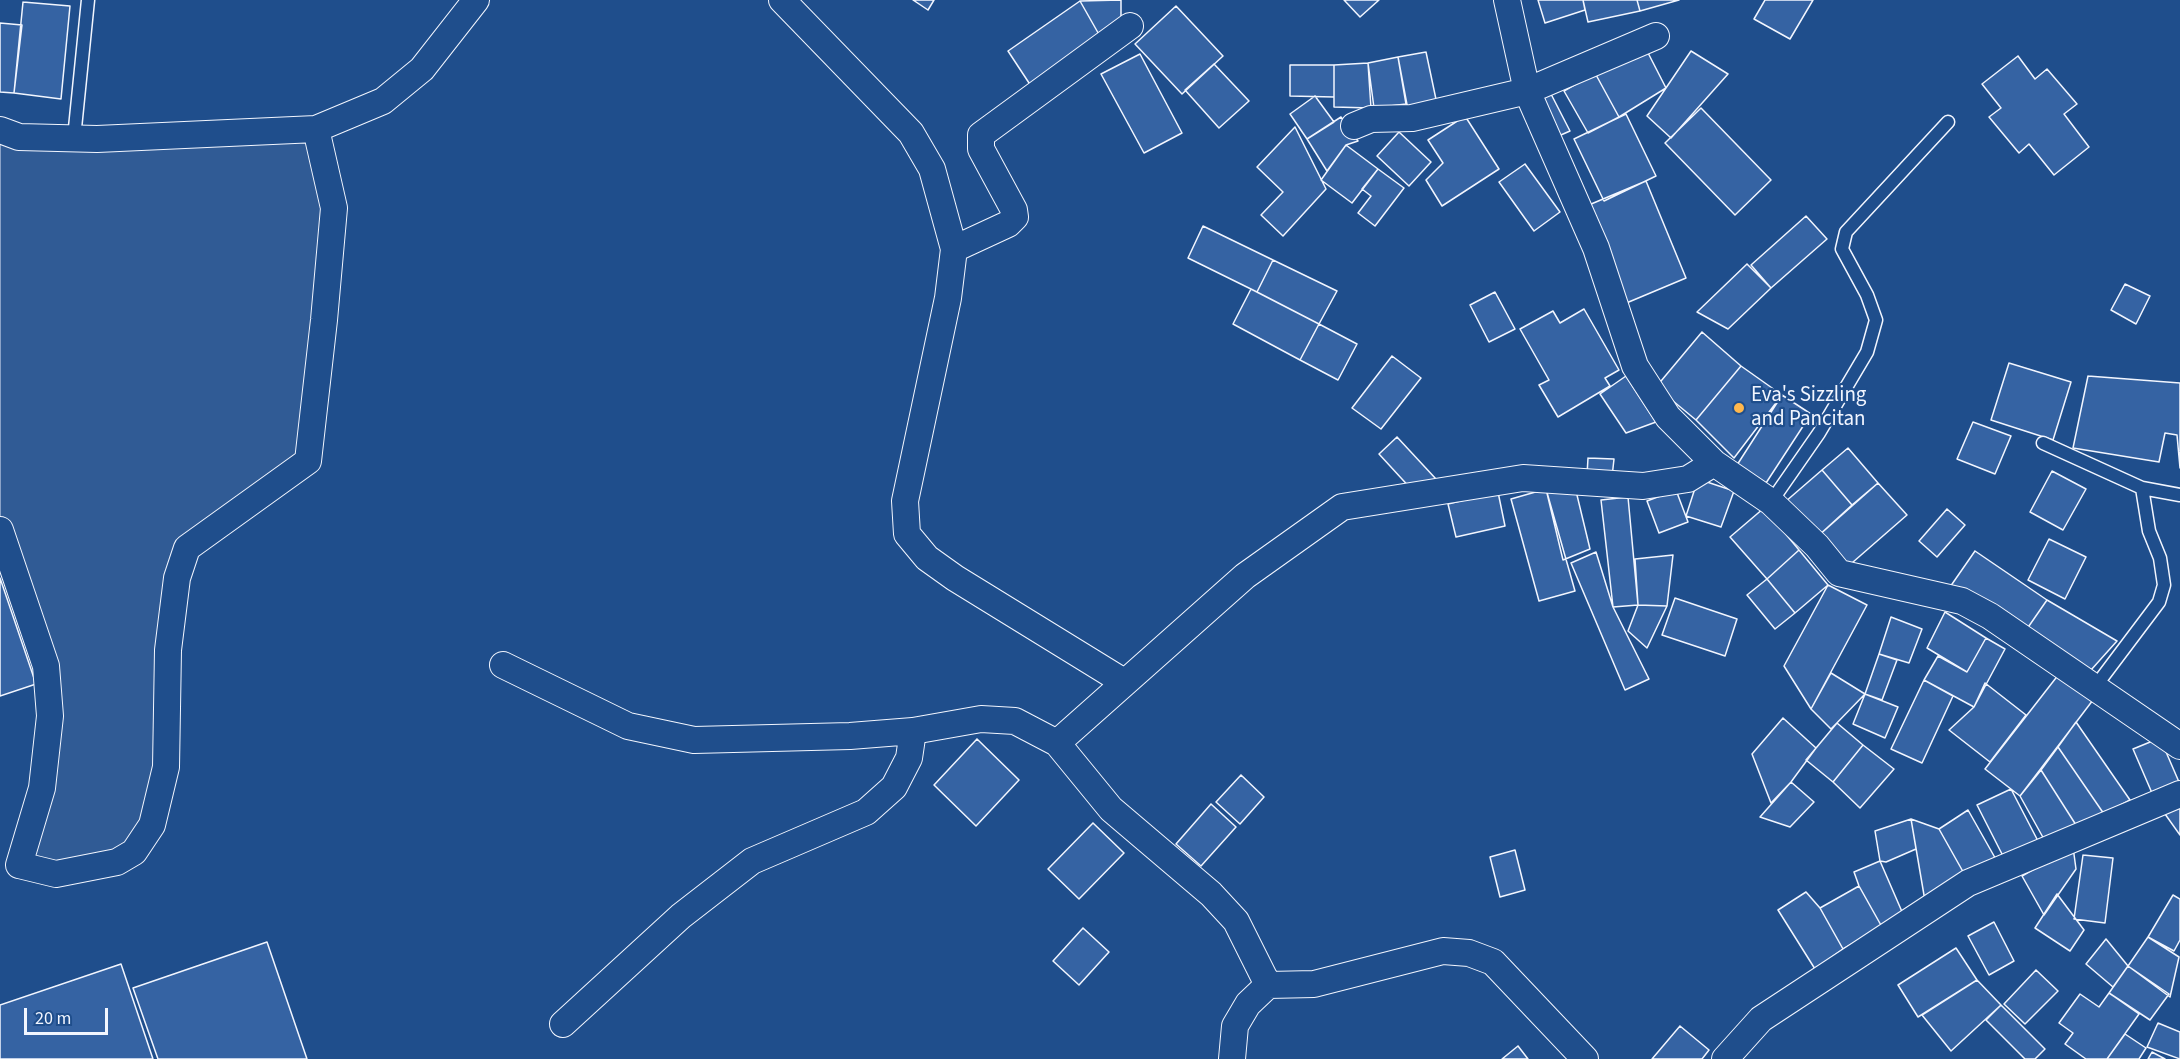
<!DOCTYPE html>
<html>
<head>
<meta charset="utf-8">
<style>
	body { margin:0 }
	#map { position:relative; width:2180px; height:1059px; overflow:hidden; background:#1f4e8c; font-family:"Source Sans 3",sans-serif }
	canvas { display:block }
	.scale { position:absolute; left:24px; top:1008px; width:84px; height:27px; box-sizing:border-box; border:3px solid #f2f6ff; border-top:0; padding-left:8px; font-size:18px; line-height:21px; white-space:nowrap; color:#f2f6ff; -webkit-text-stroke:4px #1f4e8c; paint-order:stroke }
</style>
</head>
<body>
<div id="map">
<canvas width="2180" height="1059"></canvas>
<div class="scale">20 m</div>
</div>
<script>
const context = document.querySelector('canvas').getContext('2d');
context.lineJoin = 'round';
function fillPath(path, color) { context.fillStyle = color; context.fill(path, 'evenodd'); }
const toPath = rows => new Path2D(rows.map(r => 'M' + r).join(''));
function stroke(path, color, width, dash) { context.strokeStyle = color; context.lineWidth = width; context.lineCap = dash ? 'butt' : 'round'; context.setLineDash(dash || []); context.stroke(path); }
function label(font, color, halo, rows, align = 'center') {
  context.font = font + ' "Source Sans 3",sans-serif'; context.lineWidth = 4.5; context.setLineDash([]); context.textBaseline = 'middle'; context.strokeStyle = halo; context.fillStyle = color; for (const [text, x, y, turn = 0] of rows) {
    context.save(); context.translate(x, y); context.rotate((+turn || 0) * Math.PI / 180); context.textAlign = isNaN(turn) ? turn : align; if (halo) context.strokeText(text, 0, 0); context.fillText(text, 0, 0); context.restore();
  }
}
const green = toPath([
	[316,129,334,208,308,461,187,548,166,767,134,852,19,865,50,716,0,530,0,130,316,129]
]);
fillPath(green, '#305b95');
stroke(green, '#a8bbd7', 1.5);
const building = toPath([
	[913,0,934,0,928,10,913,0],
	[1121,0,1121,27,1101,38,1080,1,1121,0],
	[1344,0,1379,0,1360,17,1344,0],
	[1538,0,1583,0,1585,10,1545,23,1538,0],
	[1583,0,1637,0,1640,11,1588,22,1583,0],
	[1637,0,1679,0,1640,11,1637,0],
	[1765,0,1813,0,1790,39,1754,19,1765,0],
	[1080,1,1101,38,1031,86,1008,51,1080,1],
	[23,2,70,6,61,99,14,93,23,2],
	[1176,6,1223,56,1182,94,1135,44,1176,6],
	[0,23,22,25,14,93,0,92,0,23],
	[1644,45,1666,88,1619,117,1595,73,1644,45],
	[1691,51,1728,74,1671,138,1647,116,1691,51],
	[1426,52,1437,104,1408,110,1398,57,1426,52],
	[1140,54,1182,133,1144,153,1101,74,1140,54],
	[2018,56,2035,79,2047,69,2077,104,2064,114,2089,147,2054,175,2029,144,2019,153,1989,117,2001,108,1982,84,2018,56],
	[1398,57,1406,104,1374,108,1368,63,1398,57],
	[1368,63,1371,108,1334,107,1334,65,1368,63],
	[1214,64,1249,101,1219,128,1185,90,1214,64],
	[1290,65,1334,65,1334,97,1290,96,1290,65],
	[1595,73,1619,117,1588,133,1564,91,1595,73],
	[1551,94,1570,131,1554,138,1536,101,1551,94],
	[1315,96,1334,122,1307,139,1290,114,1315,96],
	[1701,108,1771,180,1735,215,1665,143,1701,108],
	[1626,114,1656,176,1604,201,1574,139,1626,114],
	[1465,116,1499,169,1442,206,1426,180,1443,163,1428,140,1465,116],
	[1341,117,1358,141,1346,145,1327,171,1307,139,1341,117],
	[1295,127,1326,189,1283,236,1261,215,1283,192,1257,167,1295,127],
	[1399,132,1431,162,1409,186,1377,156,1399,132],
	[1346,145,1378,169,1352,203,1321,180,1346,145],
	[1525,164,1560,212,1534,231,1499,182,1525,164],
	[1378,169,1404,188,1375,226,1358,213,1371,196,1362,189,1378,169],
	[1646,181,1686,278,1624,304,1584,207,1646,181],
	[1806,216,1827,239,1771,288,1751,265,1806,216],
	[1203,226,1273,260,1257,292,1188,258,1203,226],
	[1273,260,1337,291,1319,324,1257,292,1273,260],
	[1747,264,1771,288,1728,329,1697,312,1747,264],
	[2125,284,2150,296,2136,324,2111,310,2125,284],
	[1251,289,1319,324,1300,360,1233,324,1251,289],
	[1495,292,1515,329,1489,342,1470,305,1495,292],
	[1584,309,1619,370,1605,378,1610,386,1558,417,1539,385,1549,380,1520,329,1553,311,1560,323,1584,309],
	[1319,324,1357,344,1338,380,1300,360,1319,324],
	[1702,332,1741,366,1696,420,1656,387,1702,332],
	[1392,356,1421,378,1381,429,1352,408,1392,356],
	[2009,363,2071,382,2053,440,1991,420,2009,363],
	[1741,366,1782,395,1734,458,1696,420,1741,366],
	[1626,376,1656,422,1626,433,1600,394,1626,376],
	[2088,376,2180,383,2180,468,2177,435,2165,433,2159,462,2073,448,2088,376],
	[1782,395,1811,414,1766,483,1737,465,1782,395],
	[1973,422,2011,436,1995,474,1957,459,1973,422],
	[1397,437,1436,479,1413,491,1379,454,1397,437],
	[1848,448,1878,483,1852,505,1822,470,1848,448],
	[1588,458,1614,459,1612,477,1587,475,1588,458],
	[1822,470,1852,505,1817,537,1785,502,1822,470],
	[2052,471,2086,489,2063,530,2030,512,2052,471],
	[1698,479,1734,491,1721,527,1686,516,1698,479],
	[1878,483,1907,515,1845,569,1817,537,1878,483],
	[1546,489,1576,491,1590,549,1563,560,1546,489],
	[1546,489,1575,591,1539,601,1511,499,1546,489],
	[1676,490,1688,522,1659,533,1647,501,1676,490],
	[1498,492,1505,526,1456,537,1448,504,1498,492],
	[1628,497,1638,605,1613,607,1601,500,1628,497],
	[1764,508,1799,550,1767,579,1730,537,1764,508],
	[1947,509,1965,525,1937,557,1919,541,1947,509],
	[2049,539,2086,557,2065,599,2028,580,2049,539],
	[1799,550,1828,585,1795,613,1767,579,1799,550],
	[1975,551,2047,600,2022,636,1950,587,1975,551],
	[1596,552,1613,607,1649,679,1625,690,1571,563,1596,552],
	[1673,555,1667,606,1638,605,1635,559,1673,555],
	[0,578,36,684,0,696,0,578],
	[1767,579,1795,613,1775,629,1747,595,1767,579],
	[1828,585,1867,605,1811,709,1784,666,1828,585],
	[1675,598,1737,619,1725,656,1662,635,1675,598],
	[2047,600,2117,641,2091,670,2022,636,2047,600],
	[1638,605,1667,606,1647,648,1628,631,1638,605],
	[1945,612,1986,638,1967,672,1927,648,1945,612],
	[1891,617,1922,629,1909,663,1879,654,1891,617],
	[1986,638,2005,649,1974,707,1924,680,1938,656,1967,672,1986,638],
	[1879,654,1897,660,1882,700,1865,694,1879,654],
	[1831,673,1865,694,1831,729,1811,709,1831,673],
	[2059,674,2093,700,2020,796,1985,769,2059,674],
	[1924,680,1953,696,1922,763,1891,749,1924,680],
	[1985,683,2026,715,1990,762,1949,730,1974,707,1985,683],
	[1865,694,1898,707,1885,738,1853,724,1865,694],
	[1783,718,1816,748,1791,782,1771,803,1752,754,1783,718],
	[2076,722,2130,800,2104,814,2058,747,2076,722],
	[1837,723,1863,745,1833,782,1806,760,1837,723],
	[2160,738,2179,782,2152,793,2133,749,2160,738],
	[977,739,1019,780,976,826,934,785,977,739],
	[1863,745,1894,769,1860,808,1833,782,1863,745],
	[2058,747,2104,814,2076,825,2041,770,2058,747],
	[2041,770,2076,825,2045,841,2020,796,2041,770],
	[1241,775,1264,797,1240,824,1216,802,1241,775],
	[1791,782,1814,802,1790,827,1760,817,1791,782],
	[2011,789,2038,841,2003,856,1977,805,2011,789],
	[2180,803,2180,835,2165,814,2180,803],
	[1211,804,1236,827,1201,866,1176,844,1211,804],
	[1968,810,1998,863,1966,877,1939,829,1968,810],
	[1911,819,1939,829,1966,877,1925,901,1911,819],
	[1911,819,1916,849,1886,862,1880,861,1875,831,1911,819],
	[1093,823,1124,853,1079,899,1048,869,1093,823],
	[2073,847,2076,869,2044,915,2022,876,2073,847],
	[1515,850,1525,890,1500,897,1490,857,1515,850],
	[2083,855,2113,858,2105,923,2074,919,2083,855],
	[1880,861,1903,914,1882,927,1859,886,1854,872,1880,861],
	[1859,886,1882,927,1843,949,1820,908,1859,886],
	[1806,892,1820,908,1843,949,1815,969,1778,910,1806,892],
	[2057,894,2084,930,2070,951,2035,928,2057,894],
	[2173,895,2180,899,2180,940,2174,951,2148,937,2173,895],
	[1994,922,2014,961,1989,975,1968,936,1994,922],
	[1083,928,1109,952,1079,985,1053,961,1083,928],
	[2148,937,2179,957,2170,997,2128,966,2148,937],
	[2106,939,2128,966,2113,987,2086,964,2106,939],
	[267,942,307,1059,158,1059,133,988,267,942],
	[1956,948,1977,980,1918,1017,1898,985,1956,948],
	[121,964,153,1059,0,1059,0,1005,121,964],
	[2128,966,2169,994,2150,1020,2109,993,2128,966],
	[2036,970,2058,991,2025,1024,2004,1004,2036,970],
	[1977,980,2001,1005,1951,1051,1922,1015,1977,980],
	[2109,993,2139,1014,2107,1059,2086,1059,2065,1044,2073,1033,2059,1023,2080,994,2099,1007,2109,993],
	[2001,1005,2045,1049,2035,1059,2025,1059,1986,1020,2001,1005],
	[2158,1023,2180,1032,2180,1059,2147,1047,2158,1023],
	[1680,1026,1709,1050,1702,1059,1652,1059,1680,1026],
	[2125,1034,2146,1048,2139,1059,2107,1059,2125,1034],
	[1518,1046,1528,1059,1502,1059,1518,1046],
	[2152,1052,2165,1059,2148,1059,2152,1052]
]);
fillPath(building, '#3563a3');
stroke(building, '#f2f6ff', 1.5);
const lane = toPath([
	[74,138,88,0],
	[2043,443,2142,488,2149,531,2160,558,2164,585,2159,602,2095,687],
	[2142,488,2180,495],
	[1771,502,1819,433,1867,352,1876,320,1867,295,1842,249,1846,232,1948,122]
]);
const street = toPath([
	[782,0,911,133,932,169,954,249,948,298,905,501,907,534,927,558,955,578,1124,682],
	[1354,126,1371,119,1412,118,1527,91,1656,36],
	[0,130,19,137,97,139,316,129,383,101,422,69,476,0],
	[954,249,1008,224,1015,217,1014,210,981,149,981,135,1130,26],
	[1714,463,1771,502,1817,546,1839,573,1962,601,1990,616,2180,746],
	[0,530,46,666,50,716,42,788,19,865],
	[503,665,628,726,694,740,850,736,913,731,981,719,1015,721,1057,743,1111,809,1211,894,1236,921,1268,985],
	[1057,743,1245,576,1342,507,1523,478,1643,486,1688,479,1714,463,1668,417,1635,366,1596,248,1527,91,1507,0],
	[19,865,56,874,117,862,134,852,152,825,166,767,168,650,177,578,187,548,308,461,324,320,334,208,316,129],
	[563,1024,681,916,752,861,866,812,894,787,909,758,913,731],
	[1232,1059,1235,1026,1248,1004,1268,985,1314,984,1443,951,1469,953,1493,962,1585,1059],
	[1725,1059,1761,1019,1968,883,2180,794]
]);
stroke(lane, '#f2f6ff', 15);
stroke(street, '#f2f6ff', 28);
stroke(lane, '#1f4e8c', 12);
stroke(street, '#1f4e8c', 26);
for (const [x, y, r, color] of [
	[1739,408,6,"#ffb74d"]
]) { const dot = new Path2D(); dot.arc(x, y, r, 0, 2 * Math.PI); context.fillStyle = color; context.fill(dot); stroke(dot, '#1f4e8c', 2); }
label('21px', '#f2f6ff', '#1f4e8c', [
	["Eva's Sizzling",1751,396],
	["and Pancitan",1751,420]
], 'left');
</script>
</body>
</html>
